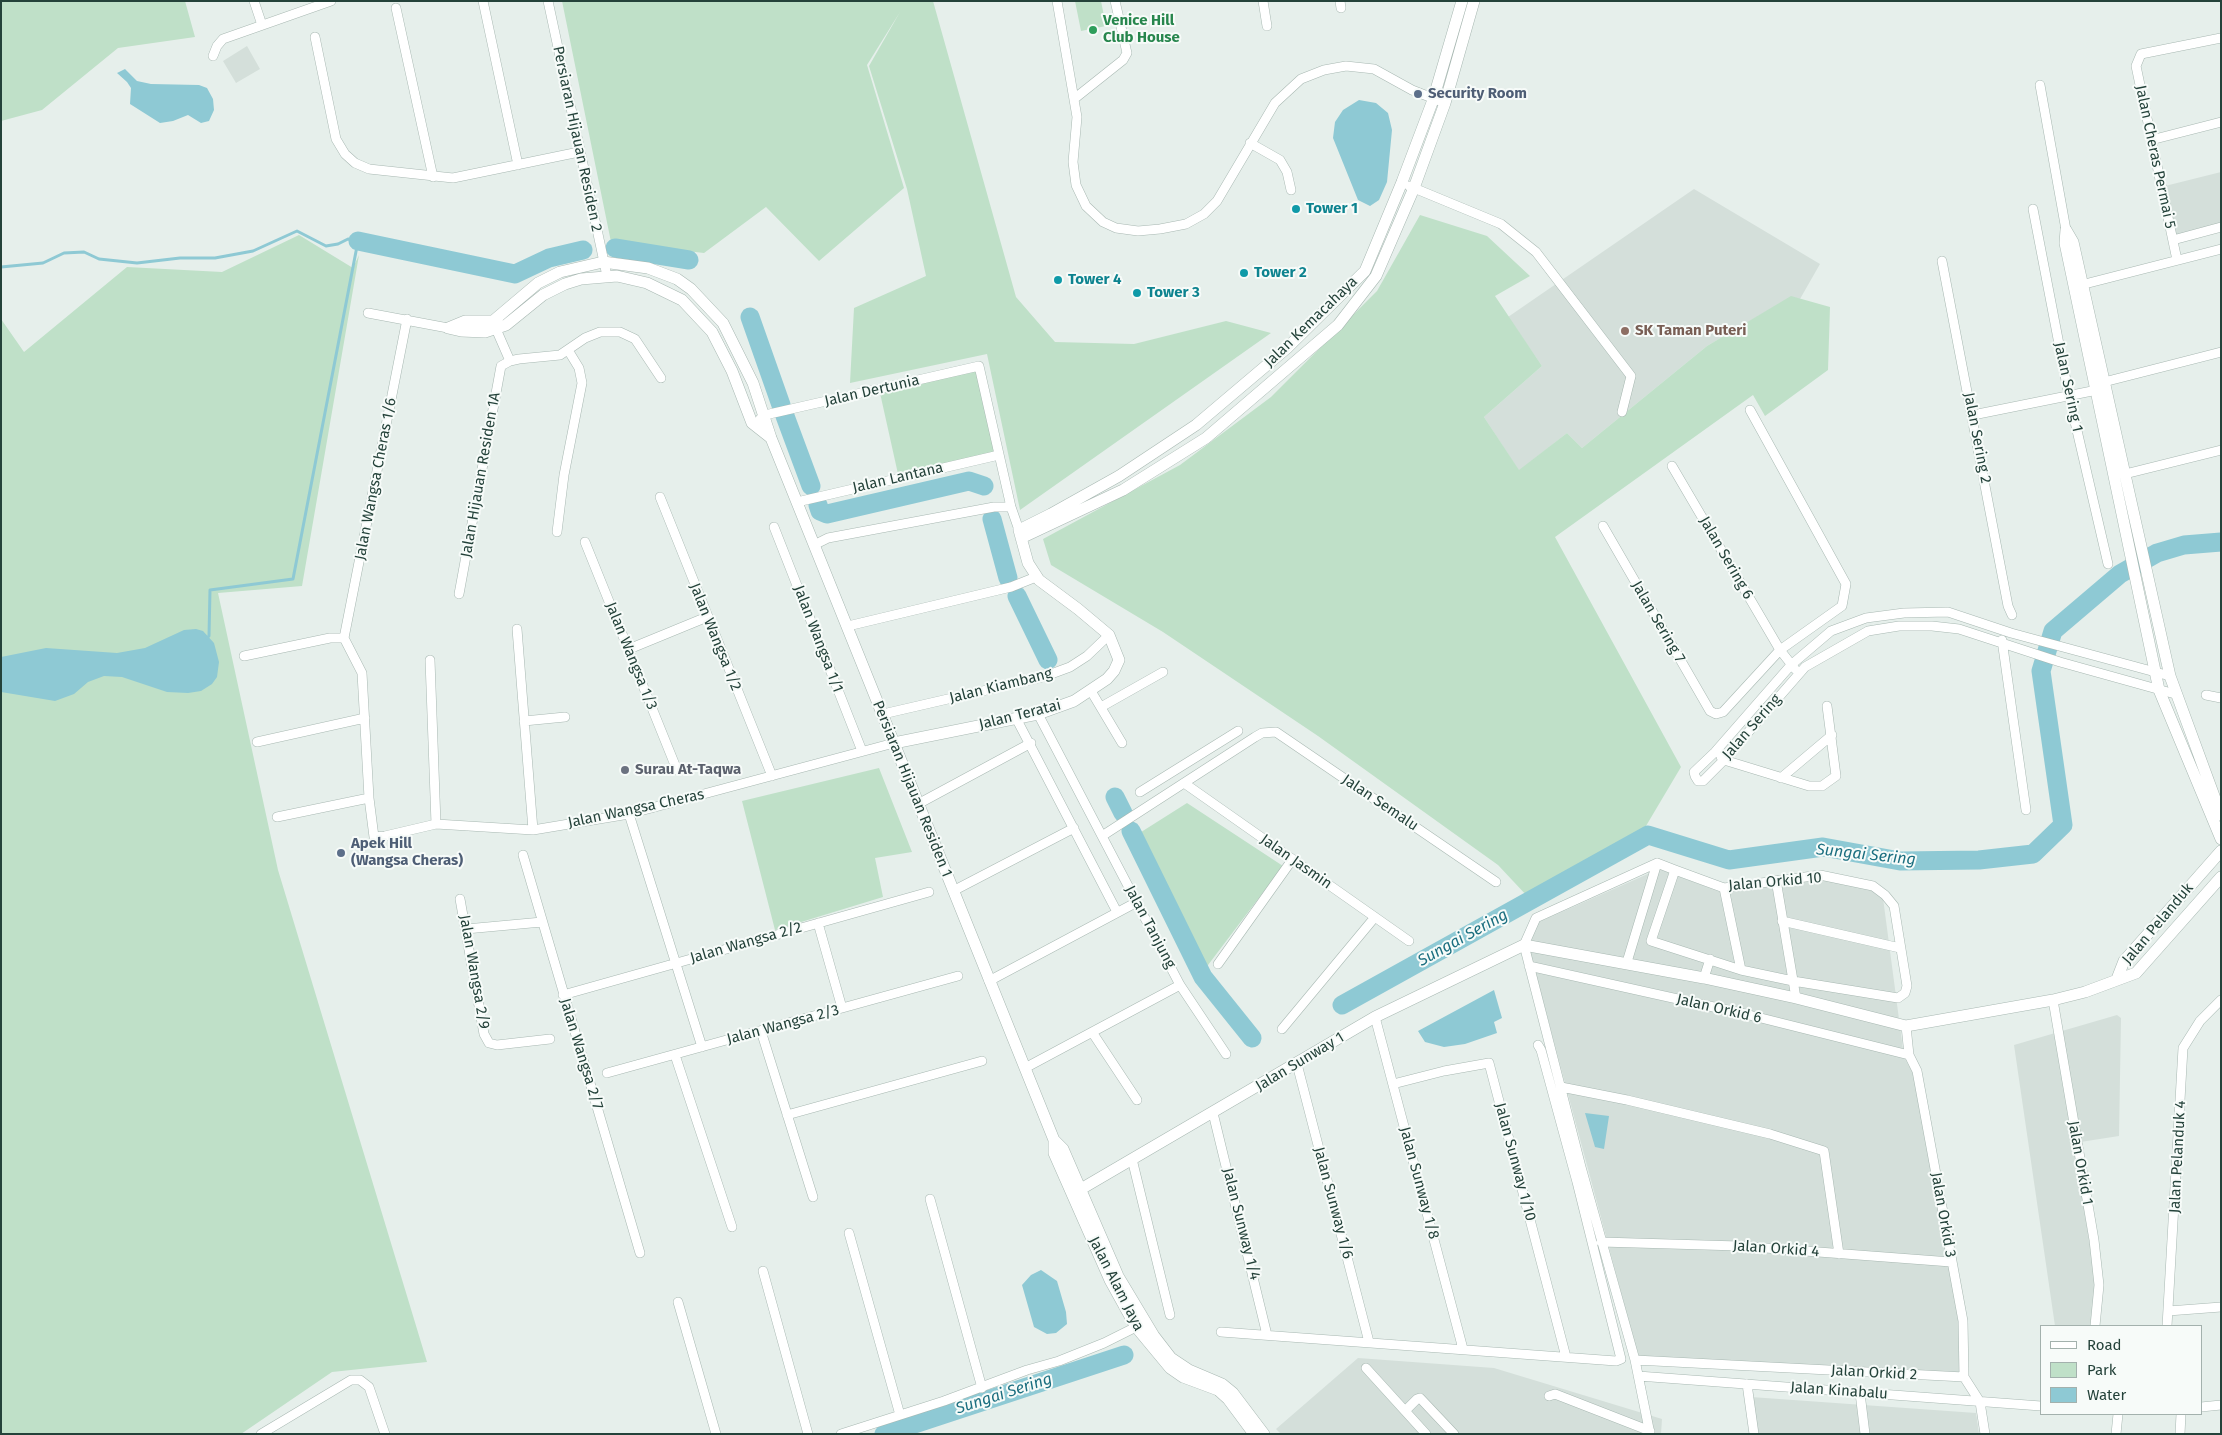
<!DOCTYPE html>
<html>
<head>
<meta charset="utf-8">
<style>
	body { margin:0 }
	#map { position:relative; width:2222px; height:1435px; overflow:hidden; background:#e6efeb; font-family:"Fira Sans",sans-serif }
	canvas { display:block }
	.frame { position:absolute; inset:0; border:2px solid #24423a; pointer-events:none }
	.legend { position:absolute; left:2040px; top:1325px; width:162px; height:90px; box-sizing:border-box; background:#f7fbf9; border:1px solid #a3b1ad; margin:0; padding:6px 9px; list-style:none; font-size:15px; color:#24423a }
	.legend li { display:flex; align-items:center; gap:10px; height:25px }
	.legend b { width:25px; border:1px solid #a3b1ad }
</style>
</head>
<body>
<div id="map">
<canvas width="2222" height="1435"></canvas>
<div class="frame"></div>
<ul class="legend">
<li><b style="height:6px;background:#fff"></b>Road</li>
<li><b style="height:14px;background:#bfe0c8"></b>Park</li>
<li><b style="height:14px;background:#8ec9d4"></b>Water</li>
</ul>
</div>
<script>
const context = document.querySelector('canvas').getContext('2d');
context.lineJoin = 'round';
function fillPath(path, color) { context.fillStyle = color; context.fill(path, 'evenodd'); }
const toPath = rows => new Path2D(rows.map(r => 'M' + r).join(''));
function stroke(path, color, width, dash) { context.strokeStyle = color; context.lineWidth = width; context.lineCap = dash ? 'butt' : 'round'; context.setLineDash(dash || []); context.stroke(path); }
function label(font, color, halo, rows, align = 'center') {
  context.font = font + ' "Fira Sans",sans-serif'; context.lineWidth = 4; context.setLineDash([]); context.textBaseline = 'middle'; context.strokeStyle = halo; context.fillStyle = color; for (const [text, x, y, turn = 0] of rows) {
    context.save(); context.translate(x, y); context.rotate((+turn || 0) * Math.PI / 180); context.textAlign = isNaN(turn) ? turn : align; if (halo) context.strokeText(text, 0, 0); context.fillText(text, 0, 0); context.restore();
  }
}
fillPath(toPath([
	[247,46,260,69,236,83,223,61],
	[2221,172,2221,223,2175,235,2165,186],
	[1694,189,1820,264,1800,299,1791,297,1707,346,1582,448,1567,433,1519,471,1484,417,1542,366,1508,317],
	[1659,869,1720,892,1819,879,1872,890,1883,898,1904,1057,1915,1077,1959,1324,1959,1374,1638,1356,1530,952,1530,942,1539,922],
	[2117,1015,2121,1018,2119,1136,2074,1143,2096,1285,2092,1326,2055,1326,2014,1045],
	[1358,1358,1494,1368,1662,1419,1661,1434,1281,1434,1276,1429],
	[1751,1397,1976,1413,1979,1434,1757,1434]
]), '#d4dfda');
fillPath(toPath([
	[1,1,185,1,195,37,118,48,42,110,1,121],
	[562,1,897,1,900,12,867,65,904,188,819,261,766,207,704,253,611,242],
	[897,1,933,1,1016,297,1055,342,1134,344,1226,321,1271,333,1020,510,987,354,850,383,854,308,926,276,907,189,869,66,900,12],
	[1075,1,1101,1,1106,26,1081,31],
	[1420,215,1487,236,1530,276,1495,296,1542,366,1484,417,1519,470,1567,433,1582,448,1707,346,1791,296,1830,307,1828,370,1765,416,1753,395,1555,537,1681,767,1643,831,1528,897,1498,865,1318,736,1163,632,1051,565,1043,539,1180,465,1271,397,1377,291],
	[299,235,353,268,359,255,302,586,218,593,278,870,427,1362,332,1372,241,1434,1,1434,1,319,24,352,127,267,222,272],
	[977,370,995,453,898,474,880,393],
	[879,768,912,852,875,858,883,897,775,930,742,801],
	[1187,803,1283,866,1205,969,1138,834]
]), '#bfe0c8');
fillPath(toPath([
	[125,69,137,81,151,84,199,85,207,88,213,99,214,110,209,121,201,123,188,115,173,121,160,123,130,104,131,88,127,82,117,73],
	[1359,100,1376,103,1388,113,1392,130,1387,182,1379,200,1370,206,1358,200,1333,138,1335,122,1343,110],
	[196,629,203,631,214,643,219,662,217,677,212,684,201,691,188,693,167,692,122,677,104,676,88,682,74,694,55,701,1,692,1,657,46,648,117,653,145,648,184,630],
	[1494,990,1502,1018,1494,1022,1497,1033,1465,1044,1444,1047,1425,1042,1418,1031],
	[1585,1113,1609,1116,1604,1149,1595,1147],
	[1041,1270,1057,1281,1066,1312,1067,1324,1056,1333,1047,1334,1034,1327,1022,1285,1031,1275]
]), '#8ec9d4');
stroke(toPath([
	[1,267,43,263,64,253,84,252,99,259,137,263,180,258,215,258,253,251,297,231,326,246,338,244,348,239,358,241,293,579,210,590,209,636,207,638]
]), '#8ec9d4', 3);
stroke(toPath([
	[358,241,515,274,549,258,583,250],
	[615,248,689,260],
	[750,317,781,405],
	[785,416,811,486],
	[818,505,820,511,827,514,969,481,984,486],
	[992,519,1008,578],
	[1017,596,1048,660],
	[1115,797,1123,813],
	[1131,831,1203,977,1252,1038],
	[1342,1005,1648,835,1729,860,1823,847,1900,861,1979,860,2033,854,2063,825,2041,671,2053,631,2120,574,2157,553,2184,545,2221,542],
	[884,1434,1124,1355]
]), '#8ec9d4', 19);
const minor = toPath([
	[254,1,262,25],
	[483,1,518,165],
	[548,1,607,276],
	[1057,1,1077,117,1073,162,1076,185,1086,206,1103,222,1116,228,1138,231,1160,229,1186,224,1204,214,1217,201,1275,103,1301,79,1324,70,1346,66,1374,69,1412,90,1445,103],
	[1263,1,1267,26],
	[1340,1,1341,8],
	[396,8,433,177],
	[315,37,336,139,345,154,355,163,369,169,453,178,579,152],
	[213,56,217,46,223,39,331,1],
	[2040,85,2066,230],
	[1074,99,1123,60,1127,53,1115,1],
	[2151,140,2221,122],
	[1250,143,1280,160,1287,172,1291,190],
	[1409,186,1501,224,1536,252,1631,376,1622,412],
	[2033,209,2069,396,2108,564],
	[2173,240,2221,227],
	[2177,260,2136,66,2141,54,2221,38],
	[1942,261,2008,606,2012,615],
	[2077,286,2221,249],
	[368,313,448,328],
	[493,322,510,361],
	[2100,383,2221,352],
	[1973,415,2102,389],
	[760,419,765,415,979,366,1011,507,1019,530],
	[1672,466,1780,650,1795,669],
	[2125,474,2221,450],
	[660,497,772,776],
	[797,502,999,455],
	[1603,526,1710,711,1716,714,1723,712,1780,650,1842,606,1846,584,1750,410],
	[774,527,862,751],
	[557,532,564,475,582,383,579,368,568,350],
	[585,542,677,770],
	[814,545,828,538,994,507,1011,507],
	[459,594,501,366,510,361,519,359,560,355,585,338,600,332,620,332,635,339,661,378],
	[848,626,1011,587,1036,577],
	[517,629,533,830],
	[344,638,362,673,369,798,374,837,385,836,436,824,533,830,629,814,894,743],
	[344,638,407,319],
	[2002,640,2026,810],
	[629,649,707,617],
	[244,656,330,638,344,638],
	[430,660,436,824],
	[2170,676,2011,633,1948,612,1904,613,1866,618,1831,631,1791,665,1715,752,1694,772,1695,776,1698,781,1703,781,1724,760,1805,667,1868,631,1899,626,1932,626,1959,629,2060,662,2175,694],
	[1091,691,1122,743],
	[2206,695,2221,698],
	[1101,707,1163,672],
	[883,714,1043,677,1070,667,1087,656,1109,635],
	[1038,714,1180,985,1226,1054],
	[1016,718,1117,912],
	[524,721,565,717],
	[257,742,365,718],
	[1721,757,1724,760,1809,786,1822,786,1836,776,1827,706],
	[1781,778,1832,735],
	[1184,783,1409,941],
	[1140,792,1238,731],
	[918,804,1031,743],
	[629,814,702,1047],
	[277,817,369,798],
	[1102,836,1255,737,1262,733,1276,732,1496,882],
	[523,855,640,1253],
	[1776,880,1796,998],
	[1724,888,1741,970],
	[953,891,1074,828],
	[460,899,484,1034,489,1043,497,1045,550,1039],
	[1782,921,1900,948],
	[818,923,842,1008],
	[466,929,542,922],
	[1627,962,1657,863],
	[1218,964,1292,860],
	[1529,966,1745,1014,1909,1055],
	[1704,978,1710,959],
	[989,981,1137,902],
	[563,995,929,892],
	[2053,1000,2094,1240,2099,1285,2095,1326],
	[1375,1017,1463,1349],
	[1906,1026,1909,1055,1917,1071,1963,1321,1964,1377,1980,1402,1985,1434],
	[1282,1029,1375,917],
	[761,1031,813,1197],
	[1092,1032,1137,1100],
	[675,1055,732,1227],
	[1297,1064,1369,1342],
	[1025,1068,1180,985],
	[607,1073,958,976],
	[1393,1084,1444,1071,1489,1063,1566,1357],
	[1561,1087,1627,1100,1770,1134,1824,1151,1839,1254],
	[1213,1113,1267,1335],
	[787,1115,982,1061],
	[1132,1159,1170,1315],
	[930,1199,982,1388],
	[849,1233,900,1415],
	[1601,1242,1739,1246,1951,1262],
	[763,1271,808,1434],
	[678,1302,716,1434],
	[2168,1311,2221,1307],
	[2167,1326,2183,1048,2200,1021,2221,1000],
	[1221,1332,1616,1361,1621,1359,1577,1182,1541,1050,1538,1045],
	[1635,1360,1964,1377],
	[1366,1368,1426,1434],
	[1638,1376,2041,1406],
	[1747,1384,1754,1434],
	[1860,1393,1865,1434],
	[1549,1396,1555,1394,1650,1431],
	[2201,1407,2221,1405],
	[1405,1411,1417,1399,1420,1398,1454,1434],
	[261,1434,351,1380,360,1380,369,1387,385,1434],
	[841,1434,944,1401,1027,1370,1059,1361,1104,1343,1136,1327,1138,1322],
	[1650,1434,1635,1360,1581,1167,1524,945,1536,918,1657,863,1675,870,1724,888,1820,875,1873,886,1885,895,1894,906,1907,986,1905,993,1898,998,1793,981,1741,970,1651,941,1675,870],
	[2116,1434,2118,1414],
	[2180,1434,2181,1414]
]);
const tertiary = toPath([
	[2066,230,2065,243,2159,690,2221,839],
	[2066,230,2073,242,2170,676,2221,815],
	[448,328,465,321,493,321,538,283,560,272,603,262,648,268,677,279,691,289,723,323,753,383,771,438,1054,1140,1063,1149,1118,1276,1154,1336,1171,1358,1189,1370,1222,1384,1233,1393,1264,1434],
	[448,328,461,331,485,332,506,325,543,295,565,284,581,279,617,276,647,283,682,300,712,332,732,371,752,423,771,438],
	[1021,538,1123,490,1206,438,1338,325,1376,276,1414,188,1445,103,1474,1],
	[894,743,1038,714,1074,701,1107,679,1114,671,1119,660,1109,635,1078,609,1039,580,1028,563,1019,530,1051,514,1119,476,1196,425,1287,348,1365,271,1402,182,1433,100,1462,1],
	[2117,979,2124,961,2221,851],
	[1054,1140,1054,1153,1110,1280,1136,1327,1170,1368,1183,1377,1218,1390,1228,1399,1254,1434],
	[1081,1189,1375,1017,1524,945,1704,978,1796,998,1906,1026,2053,1000,2085,992,2136,973,2221,877]
]);
stroke(minor, '#a8b8b2', 10);
stroke(tertiary, '#a8b8b2', 12);
stroke(minor, '#fff', 9);
stroke(tertiary, '#fff', 11);
for (const [x, y, r, color] of [
	[1093,30,5,"#2e9e5b"],
	[1418,94,5,"#5c6f8a"],
	[1296,209,5,"#0f9aa8"],
	[1244,273,5,"#0f9aa8"],
	[1058,280,5,"#0f9aa8"],
	[1137,293,5,"#0f9aa8"],
	[1625,331,5,"#8d6e63"],
	[625,770,5,"#6b7280"],
	[341,853,5,"#5c6f8a"]
]) { const dot = new Path2D(); dot.arc(x, y, r, 0, 2 * Math.PI); context.fillStyle = color; context.fill(dot); stroke(dot, '#f7fbf9', 2); }
label('bold 15px', '#27864d', '#f7fbf9', [
	["Venice Hill",1103,21],
	["Club House",1103,38]
], 'left');
label('bold 15px', '#4e5e75', '#f7fbf9', [
	["Security Room",1428,94],
	["Apek Hill",351,844],
	["(Wangsa Cheras)",351,861]
], 'left');
label('15px', '#24423a', '#f7fbf9', [
	["Persiaran Hijauan Residen 2",577,139,78],
	["Jalan Cheras Permai 5",2155,157,78],
	["Jalan Kemacahaya",1311,322,-44],
	["Jalan Sering 1",2068,387,78],
	["Jalan Dertunia",872,391,-13],
	["Jalan Sering 2",1977,438,79],
	["Jalan Hijauan Residen 1A",481,475,-80],
	["Jalan Lantana",898,478,-13],
	["Jalan Wangsa Cheras 1/6",376,479,-79],
	["Jalan Sering 6",1726,558,60],
	["Jalan Sering 7",1658,622,60],
	["Jalan Wangsa 1/2",715,637,68],
	["Jalan Wangsa 1/1",818,639,69],
	["Jalan Wangsa 1/3",631,656,68],
	["Jalan Kiambang",1001,686,-14],
	["Jalan Teratai",1020,715,-14],
	["Jalan Sering",1752,727,-49],
	["Persiaran Hijauan Residen 1",912,789,68],
	["Jalan Semalu",1380,803,34],
	["Jalan Wangsa Cheras",636,809,-12],
	["Jalan Jasmin",1296,862,35],
	["Jalan Orkid 10",1775,882,-5],
	["Jalan Pelanduk",2158,924,-50],
	["Jalan Tanjung",1150,927,62],
	["Jalan Wangsa 2/2",746,943,-16],
	["Jalan Wangsa 2/9",474,972,80],
	["Jalan Orkid 6",1719,1009,13],
	["Jalan Wangsa 2/3",783,1025,-15],
	["Jalan Wangsa 2/7",581,1054,73],
	["Jalan Sunway 1",1300,1062,-31],
	["Jalan Pelanduk 4",2178,1157,-87],
	["Jalan Sunway 1/10",1515,1162,75],
	["Jalan Orkid 1",2080,1163,80],
	["Jalan Sunway 1/8",1419,1183,75],
	["Jalan Sunway 1/6",1333,1203,75],
	["Jalan Orkid 3",1943,1215,80],
	["Jalan Sunway 1/4",1241,1224,76],
	["Jalan Orkid 4",1776,1249,4],
	["Jalan Alam Jaya",1116,1284,63],
	["Jalan Orkid 2",1874,1373,3],
	["Jalan Kinabalu",1839,1391,4]
]);
label('bold 15px', '#0d838f', '#f7fbf9', [
	["Tower 1",1306,209],
	["Tower 2",1254,273],
	["Tower 4",1068,280],
	["Tower 3",1147,293]
], 'left');
label('bold 15px', '#785e54', '#f7fbf9', [
	["SK Taman Puteri",1635,331]
], 'left');
label('bold 15px', '#5b616d', '#f7fbf9', [
	["Surau At-Taqwa",635,770]
], 'left');
label('italic 16px', '#1c6f80', '#f7fbf9', [
	["Sungai Sering",1866,855,6],
	["Sungai Sering",1463,938,-29],
	["Sungai Sering",1004,1394,-18]
]);
</script>
</body>
</html>
